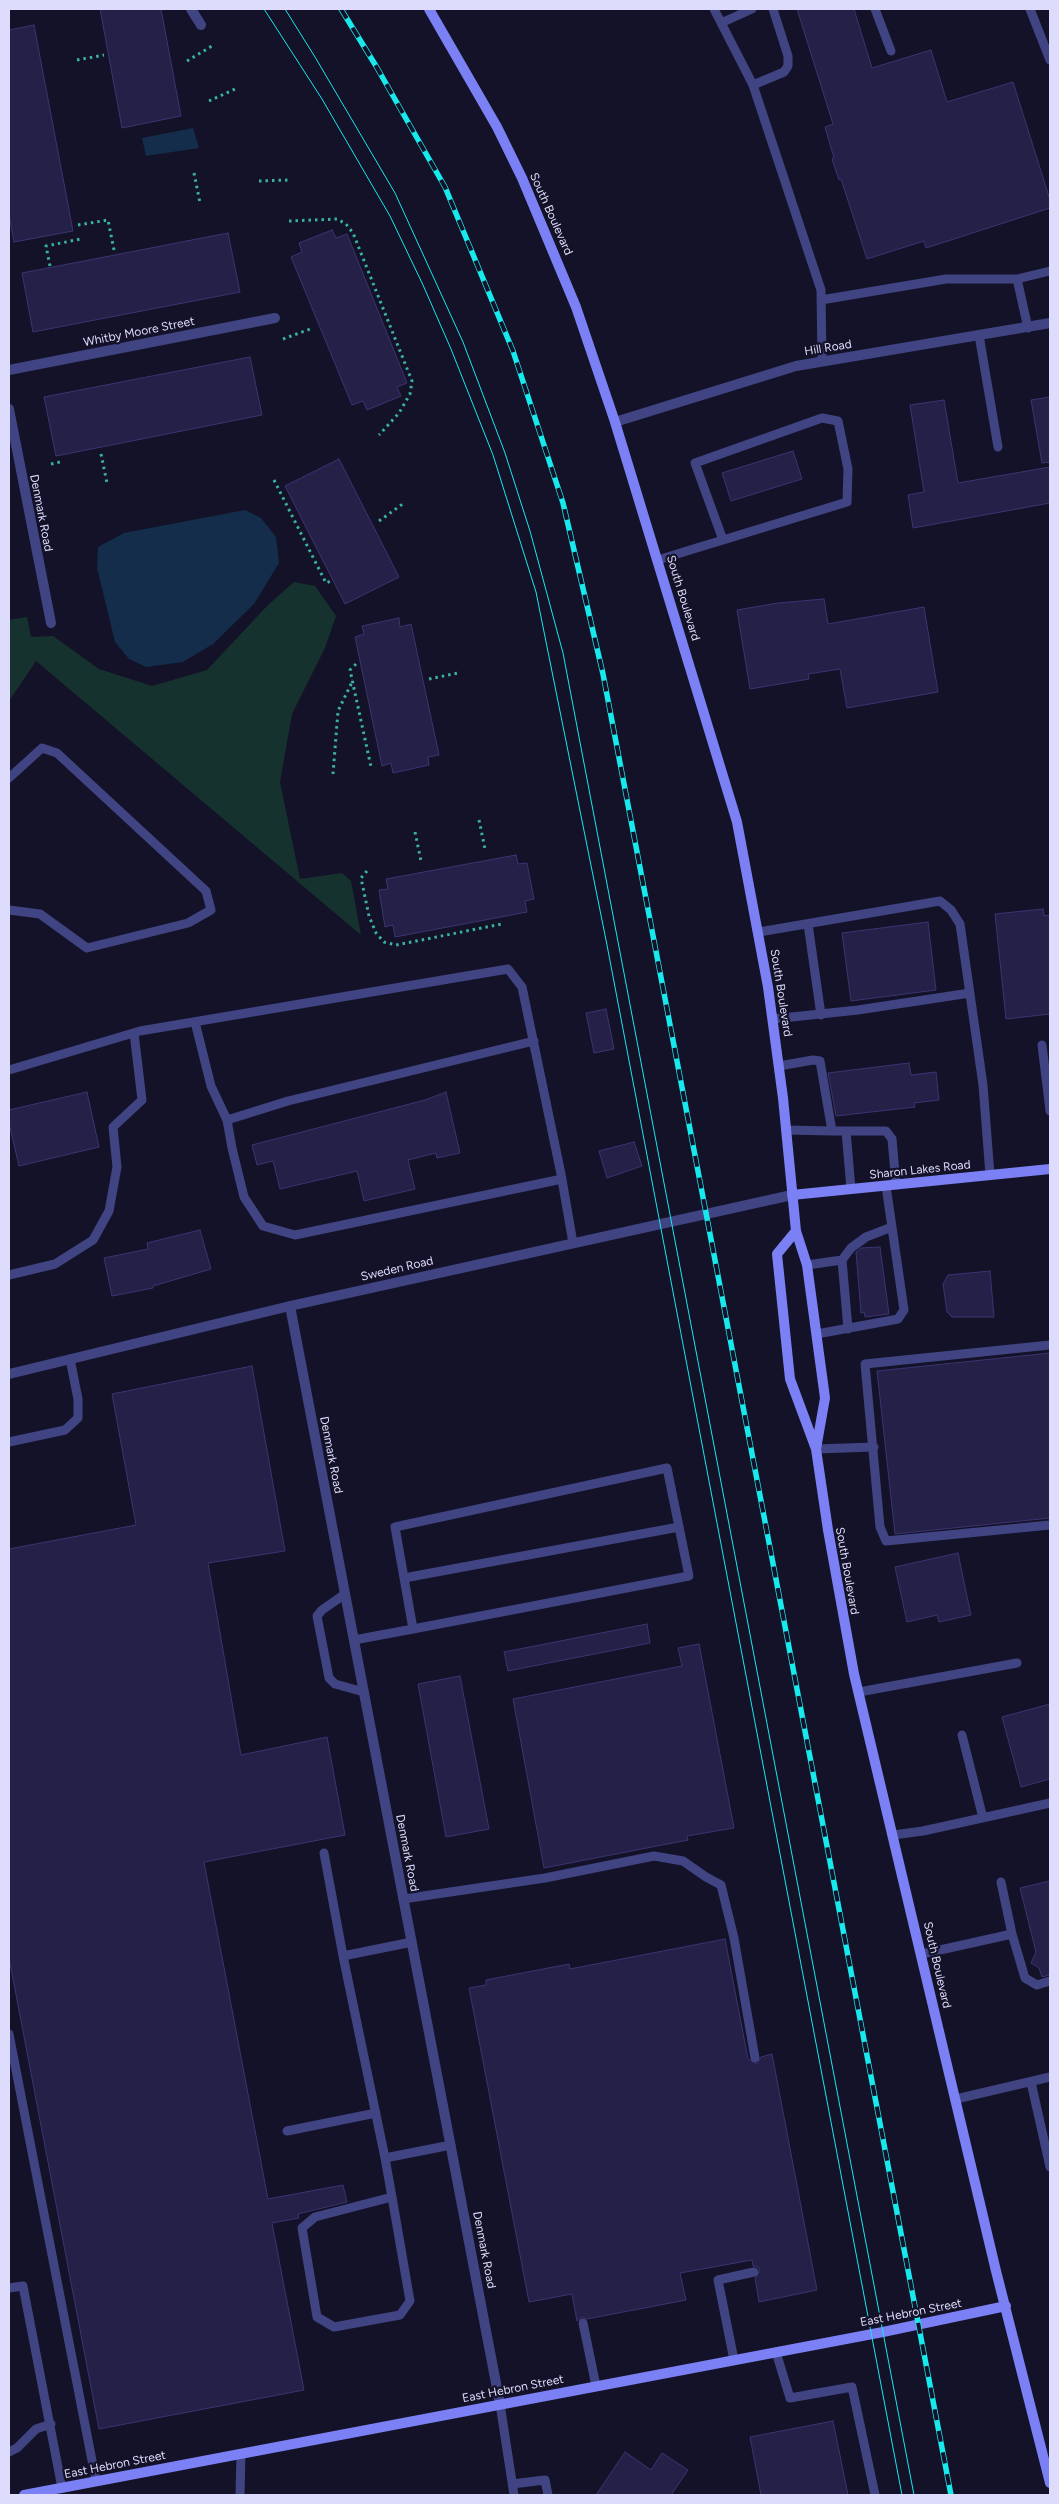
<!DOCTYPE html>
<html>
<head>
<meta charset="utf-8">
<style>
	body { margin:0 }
	#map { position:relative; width:1059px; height:2504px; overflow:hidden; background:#141228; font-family:Figtree,sans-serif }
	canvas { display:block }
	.frame { position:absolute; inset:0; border:10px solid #dddcfc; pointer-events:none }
</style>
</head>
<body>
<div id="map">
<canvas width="1059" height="2504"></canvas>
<div class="frame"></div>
</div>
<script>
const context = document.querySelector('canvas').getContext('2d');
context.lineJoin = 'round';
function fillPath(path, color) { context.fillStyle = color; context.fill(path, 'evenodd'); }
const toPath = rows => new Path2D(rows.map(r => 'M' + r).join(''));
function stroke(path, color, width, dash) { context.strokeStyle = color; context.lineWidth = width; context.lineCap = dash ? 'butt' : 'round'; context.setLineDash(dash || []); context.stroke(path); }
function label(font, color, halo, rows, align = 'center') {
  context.font = font + ' Figtree,sans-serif'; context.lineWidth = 4.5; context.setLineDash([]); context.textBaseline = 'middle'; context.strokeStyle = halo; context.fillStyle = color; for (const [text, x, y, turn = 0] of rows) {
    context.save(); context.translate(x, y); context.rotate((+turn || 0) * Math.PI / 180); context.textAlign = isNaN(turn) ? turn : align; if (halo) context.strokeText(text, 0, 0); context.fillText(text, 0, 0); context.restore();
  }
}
fillPath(toPath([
	[294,582,315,586,336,616,325,648,292,714,280,782,300,879,342,873,351,881,361,935,36,661,9,701,9,620,27,617,31,637,53,636,99,669,152,686,207,670,268,605]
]), '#16322f');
fillPath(toPath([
	[193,128,199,148,146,156,142,138],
	[245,510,261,518,276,537,279,563,254,604,213,644,183,662,146,667,129,659,115,642,97,568,98,547,124,533]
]), '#132d4b');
const building = toPath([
	[100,9,161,9,181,116,122,128,100,9],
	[797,9,854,9,872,68,931,50,947,102,1013,82,1050,200,1050,208,926,248,924,241,867,259,841,179,839,180,832,159,834,158,825,127,833,124,797,9],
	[34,25,73,231,14,242,9,215,9,30,34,25],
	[332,230,336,238,347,234,407,383,397,387,401,396,367,410,363,401,352,405,291,257,302,252,299,243,332,230],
	[228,233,240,292,33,332,22,273,228,233],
	[250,357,262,415,56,456,44,397,250,357],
	[1050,397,1050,462,1042,463,1031,400,1050,397],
	[944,400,958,483,1050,467,1050,503,913,528,908,495,924,492,910,405,944,400],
	[793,451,802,479,731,501,722,473,793,451],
	[339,459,399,577,345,604,285,486,339,459],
	[824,599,828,624,924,607,938,692,847,708,840,669,808,674,809,679,750,689,737,610,778,603,824,599],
	[399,618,400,627,411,624,439,755,428,757,429,765,393,773,391,763,382,766,355,637,364,634,362,626,399,618],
	[516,855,518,864,527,863,534,899,525,901,527,912,395,937,393,925,385,927,379,890,388,889,386,879,516,855],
	[1043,909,1044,916,1050,915,1050,1014,1006,1019,995,914,1043,909],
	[928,922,936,990,851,1001,842,933,928,922],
	[606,1009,614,1049,594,1053,586,1013,606,1009],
	[909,1063,911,1075,936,1072,939,1100,914,1103,915,1107,836,1116,828,1073,909,1063],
	[87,1092,99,1147,19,1166,9,1123,9,1110,87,1092],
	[446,1092,460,1153,437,1158,436,1153,408,1160,415,1189,364,1201,357,1171,280,1189,273,1161,257,1165,252,1145,425,1100,446,1092],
	[634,1142,642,1166,607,1178,599,1151,634,1142],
	[200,1230,211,1269,153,1286,153,1288,112,1296,104,1258,148,1249,147,1243,200,1230],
	[880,1247,889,1314,865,1317,864,1312,861,1313,856,1252,861,1248,880,1247],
	[990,1271,994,1317,952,1317,947,1312,943,1284,948,1275,990,1271],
	[1050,1353,1050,1518,895,1534,877,1371,1050,1353],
	[252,1366,285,1551,208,1563,241,1755,327,1737,345,1835,204,1862,268,2199,343,2185,347,2202,298,2214,299,2218,272,2223,304,2390,99,2429,9,1958,9,1549,136,1525,112,1394,252,1366],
	[958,1553,971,1615,939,1622,937,1615,907,1622,895,1567,958,1553],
	[647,1624,650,1643,508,1671,504,1652,647,1624],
	[699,1644,734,1828,687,1836,688,1840,544,1868,513,1699,682,1666,678,1648,699,1644],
	[460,1676,489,1829,446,1837,418,1684,460,1676],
	[1050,1704,1050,1779,1021,1787,1002,1717,1050,1704],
	[1050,1881,1050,1975,1042,1977,1039,1968,1031,1963,1036,1952,1020,1888,1050,1881],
	[725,1939,748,2059,757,2064,761,2057,772,2054,817,2290,759,2302,755,2278,760,2271,758,2267,753,2266,752,2260,680,2273,686,2300,587,2319,582,2317,577,2321,572,2294,529,2302,469,1988,486,1985,486,1980,569,1964,570,1969,725,1939],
	[833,2421,848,2495,761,2495,750,2437,833,2421],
	[625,2452,651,2470,662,2453,688,2470,671,2495,596,2495,625,2452]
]);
fillPath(building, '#252048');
stroke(building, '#3b3472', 1);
stroke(toPath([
	[77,60,104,55],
	[187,61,212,46],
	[209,101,235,89],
	[194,173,200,203],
	[259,181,289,180],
	[289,221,337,219,346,224,353,233,412,381,410,394,399,413,379,435],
	[78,225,108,220,114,250],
	[50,266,46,246,81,239],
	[283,339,313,328],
	[101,454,107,483],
	[51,464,60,462],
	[274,480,326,583,331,581],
	[379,521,404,503],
	[356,664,350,670,371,767],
	[429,679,458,673],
	[333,774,338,711,353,680],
	[479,820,485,849],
	[415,832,421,861],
	[367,871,361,878,369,916,376,933,384,942,396,945,502,924]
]), '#3ab2a2', 3, [2.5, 4]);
stroke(toPath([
	[714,9,753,85,821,290,822,361],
	[875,9,891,51],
	[1030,9,1050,60],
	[721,23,752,9],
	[753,85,784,72,788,66,788,56,773,9],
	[1017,279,1050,271],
	[821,300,946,279,1017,279,1028,328],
	[979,335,998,447],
	[658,560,690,550,723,540,847,502,848,469,838,421,822,418,695,463,723,540],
	[9,778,42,748,57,753,206,891,211,910,188,923,87,948,40,914,9,910],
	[808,924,821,1015],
	[759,932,940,901,951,910,960,924,983,1085,990,1175],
	[773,1019,858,1010,970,993],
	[195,1022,211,1086,227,1120],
	[534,1041,288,1101,227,1120,232,1148,244,1197,263,1226,295,1235,562,1179],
	[1042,1045,1050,1111],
	[779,1066,813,1060,820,1061,832,1131,886,1131,892,1139,896,1185],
	[9,1070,140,1031,508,969,522,987,561,1174,573,1243],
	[786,1130,832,1131],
	[846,1131,851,1189],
	[807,1265,842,1260],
	[9,1275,55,1264,93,1240,109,1211,117,1167,113,1127,142,1100,134,1033],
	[848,1329,842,1260,851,1248,866,1237,892,1227],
	[817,1334,898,1319,904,1310,886,1186],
	[1050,1345,865,1364,880,1527,886,1541,1050,1525],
	[9,1442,65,1430,78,1418,78,1399,70,1359],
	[816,1449,874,1447],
	[404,1578,679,1527],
	[345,1594,322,1610,317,1616,329,1678,335,1684,364,1692],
	[354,1640,413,1629,689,1576,667,1468,395,1527,413,1629],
	[859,1692,1017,1663],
	[962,1735,983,1818],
	[893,1835,923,1831,1050,1803],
	[324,1853,343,1956],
	[1001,1882,1012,1934],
	[403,1899,545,1878,654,1856,683,1861,706,1877,721,1885,734,1938,755,2058],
	[922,1954,1012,1934,1025,1978,1037,1985,1050,1981],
	[9,2034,96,2481],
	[1031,2082,1050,2167],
	[956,2099,1050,2077],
	[287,2131,376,2113],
	[385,2158,343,1956,412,1942],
	[392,2197,315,2217,302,2228,317,2317,334,2327,400,2315,410,2301,392,2197,385,2158,451,2145],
	[9,2288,23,2286,62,2488],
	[583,2323,596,2386],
	[776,2352,790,2398,852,2387,875,2495],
	[734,2360,718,2280,754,2272],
	[500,2404,514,2495],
	[9,2452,17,2448,36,2429,51,2424],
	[512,2484,545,2480,548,2495],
	[240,2495,241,2454]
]), '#414483', 9);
stroke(toPath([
	[191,9,201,25],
	[9,370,275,318],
	[9,409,51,623],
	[615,422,796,366,1050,323],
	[290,1306,500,2404],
	[9,1374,290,1306,792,1195]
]), '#414483', 10);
stroke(toPath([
	[429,9,497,127,522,178,576,307,615,422,737,822,768,987,783,1098,796,1231,807,1265,825,1398,816,1449],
	[792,1195,1050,1169],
	[796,1231,777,1254,790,1379,816,1449,828,1530,854,1674,996,2271,1050,2483],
	[24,2495,883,2332,1006,2306]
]), '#7b81f5', 10);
stroke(toPath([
	[264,9,322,99,358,161,390,216,423,285,451,349,493,455,536,592,607,945,902,2495],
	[285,9,315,57,395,193,463,342,505,453,530,531,563,653,914,2495]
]), '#17e9ed', 1);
const rail = toPath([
	[341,9,376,66,445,187,513,351,563,503,603,674,951,2495]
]);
stroke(rail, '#17e9ed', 5.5);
stroke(rail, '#141228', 4, [11]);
label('12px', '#dddcfc', '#141228', [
	["South Boulevard",551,214,66],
	["Whitby Moore Street",139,332,-11],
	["Hill Road",828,348,-9],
	["Denmark Road",41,513,79],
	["South Boulevard",683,598,73],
	["South Boulevard",781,993,81],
	["Sharon Lakes Road",920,1170,-6],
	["Sweden Road",397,1269,-13],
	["Denmark Road",331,1455,79],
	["South Boulevard",847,1571,80],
	["Denmark Road",407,1853,79],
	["South Boulevard",937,1965,77],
	["Denmark Road",484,2250,79],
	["East Hebron Street",911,2313,-11],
	["East Hebron Street",513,2389,-11],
	["East Hebron Street",115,2465,-11]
]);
</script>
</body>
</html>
